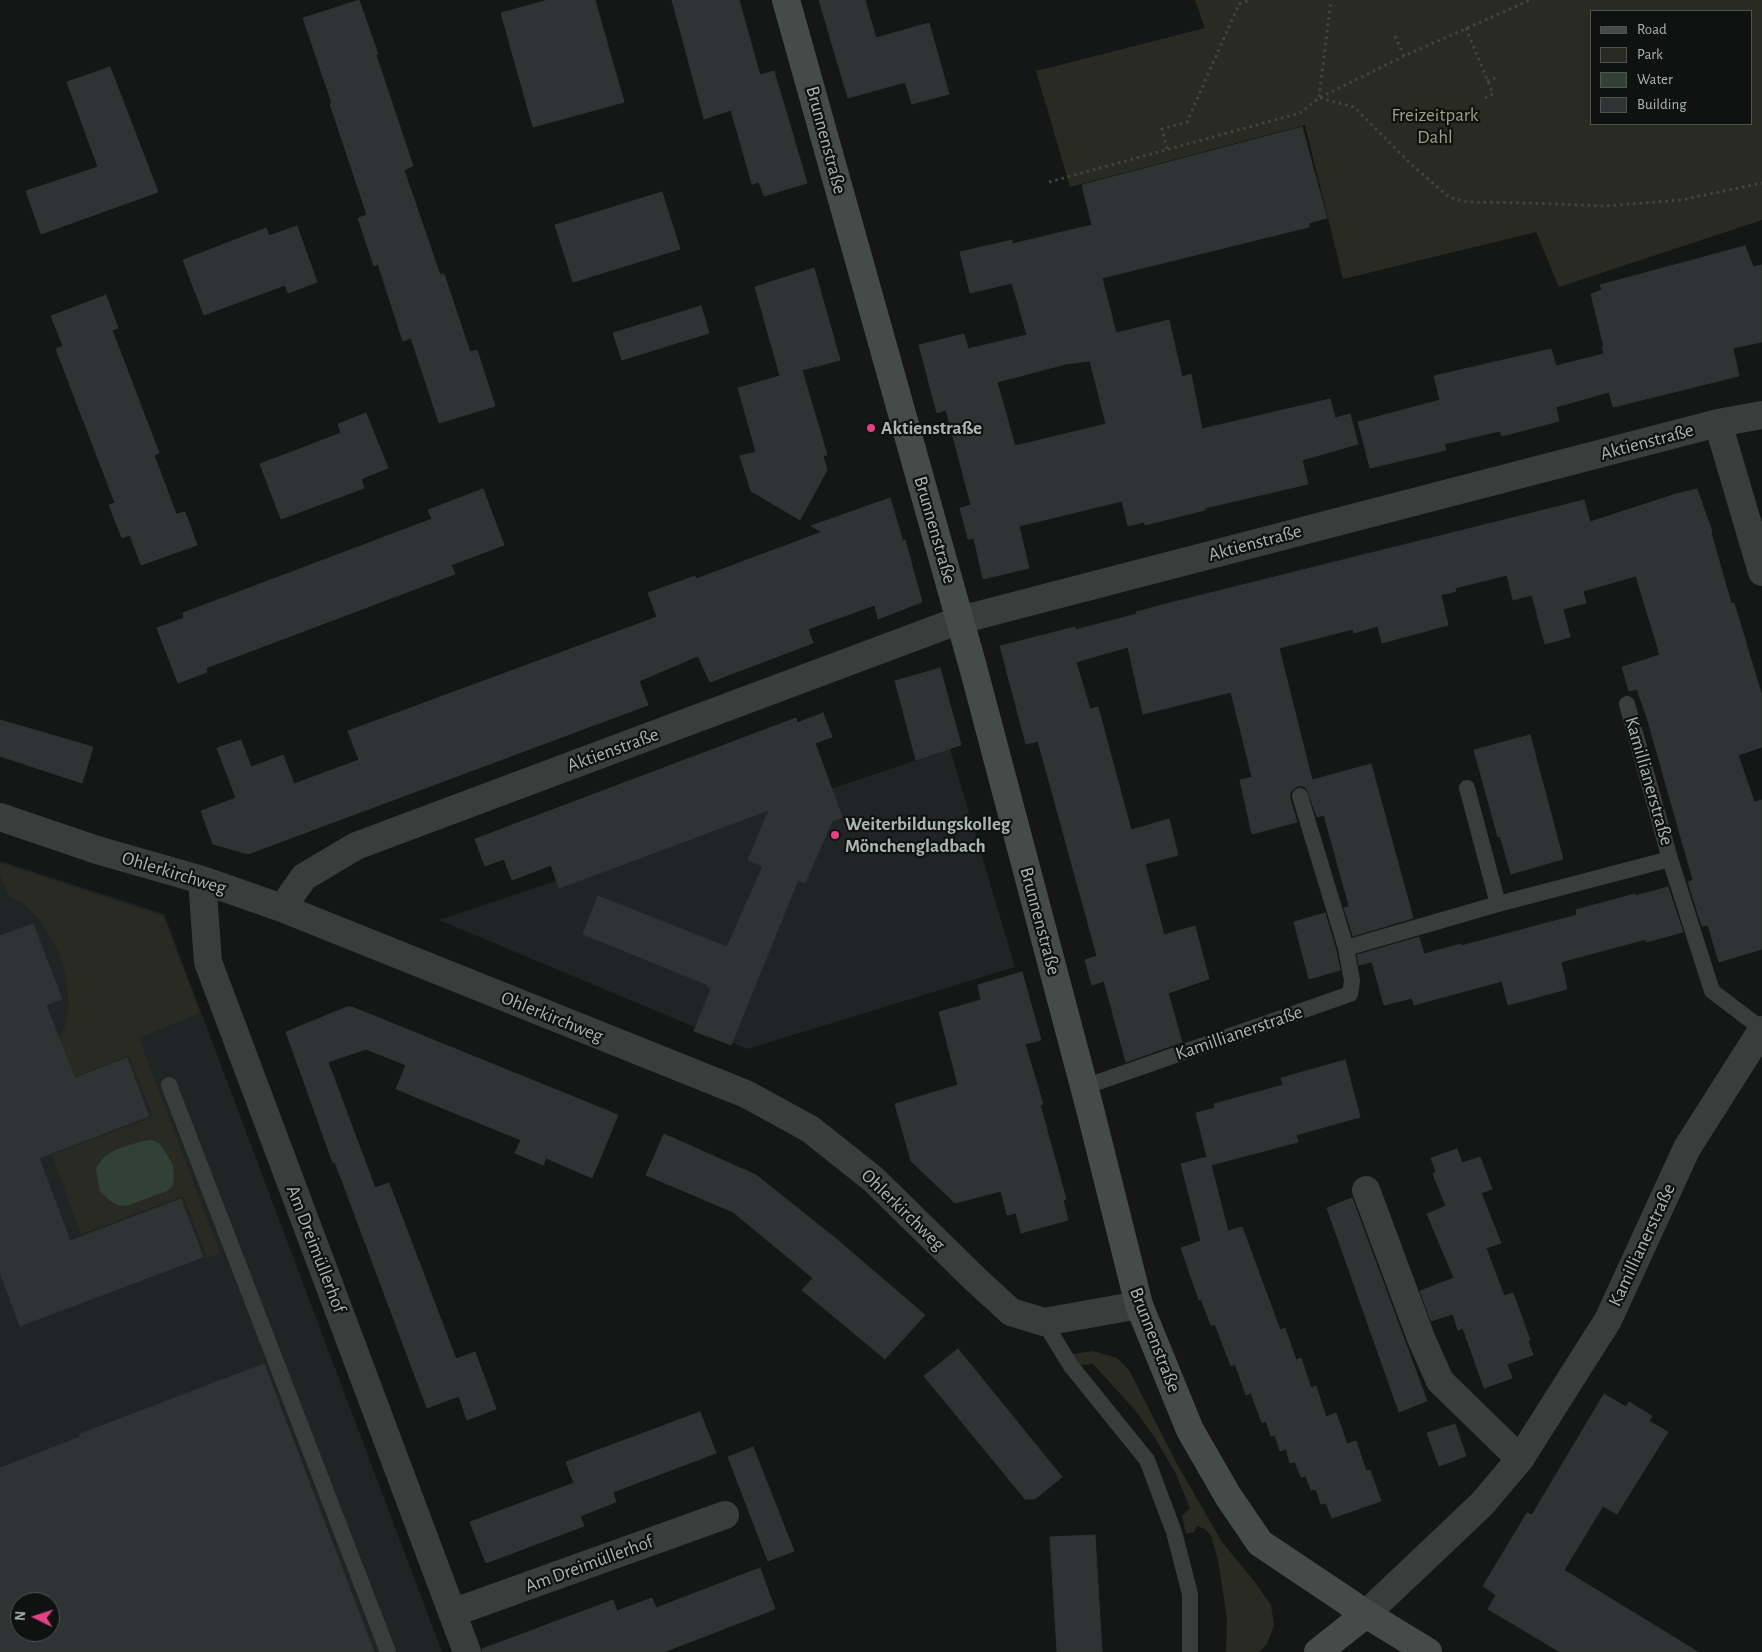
<!DOCTYPE html>
<html>
<head>
<meta charset="utf-8">
<style>
	body { margin:0 }
	#map { position:relative; width:1762px; height:1652px; overflow:hidden; background:#151717; font-family:"Alegreya Sans",sans-serif }
	canvas { display:block }
	.legend { position:absolute; left:1590px; top:10px; width:162px; height:115px; box-sizing:border-box; background:#101212; border:1px solid #4d5452; margin:0; padding:6px 9px; list-style:none; font-size:15px; color:#a8b6b1 }
	.legend li { display:flex; align-items:center; gap:10px; height:25px }
	.legend b { width:25px; border:1px solid #4d5452 }
	.north { position:absolute; left:10px; top:1592px; width:50px; height:50px; box-sizing:border-box; background:#101212; border:1px solid #4d5452; border-radius:50%; rotate:274deg; font-size:14px; font-weight:700; line-height:20px; text-align:center; color:#a8b6b1 }
	.north::after { content:''; display:block; margin:auto; width:18px; height:22px; background:#e24285; clip-path:polygon(50% 0,100% 100%,50% 72%,0 100%) }
</style>
</head>
<body>
<div id="map">
<canvas width="1762" height="1652"></canvas>
<ul class="legend">
<li><b style="height:6px;background:#454b49"></b>Road</li>
<li><b style="height:14px;background:#292a22"></b>Park</li>
<li><b style="height:14px;background:#324137"></b>Water</li>
<li><b style="height:14px;background:#303333"></b>Building</li>
</ul>
<div class="north">N</div>
</div>
<script>
const context = document.querySelector('canvas').getContext('2d');
context.lineJoin = 'round';
function fillPath(path, color) { context.fillStyle = color; context.fill(path, 'evenodd'); }
const toPath = rows => new Path2D(rows.map(r => 'M' + r).join(''));
function stroke(path, color, width, dash) { context.strokeStyle = color; context.lineWidth = width; context.lineCap = dash ? 'butt' : 'round'; context.setLineDash(dash || []); context.stroke(path); }
function label(font, color, halo, rows, align = 'center') {
  context.font = font + ' "Alegreya Sans",sans-serif'; context.lineWidth = 4.5; context.setLineDash([]); context.textBaseline = 'middle'; context.strokeStyle = halo; context.fillStyle = color; for (const [text, x, y, turn = 0] of rows) {
    context.save(); context.translate(x, y); context.rotate((+turn || 0) * Math.PI / 180); context.textAlign = isNaN(turn) ? turn : align; if (halo) context.strokeText(text, 0, 0); context.fillText(text, 0, 0); context.restore();
  }
}
fillPath(toPath([
	[950,749,1015,967,747,1049,439,920],
	[0,861,164,914,442,1652,0,1652],
	[20,1602,50,1602,50,1632,20,1632]
]), '#212424');
fillPath(toPath([
	[1195,0,1762,0,1762,220,1559,287,1536,232,1343,279,1305,125,1070,187,1036,71,1205,28],
	[1591,11,1751,11,1751,124,1591,124],
	[0,863,163,916,200,1013,139,1038,220,1253,207,1258,183,1196,81,1234,52,1155,153,1117,129,1056,58,1083,51,1062,67,1055,59,1036,64,1030,69,1005,66,976,59,952,41,921,22,903,9,896,0,875],
	[1093,1351,1117,1358,1129,1370,1177,1464,1222,1542,1254,1581,1271,1605,1274,1625,1267,1644,1259,1652,1226,1652,1227,1618,1218,1560,1211,1535,1205,1529,1197,1526,1194,1532,1186,1534,1182,1516,1190,1508,1175,1472,1155,1438,1135,1410,1093,1364,1080,1365,1072,1354]
]), '#292a22');
fillPath(toPath([
	[152,1140,159,1143,168,1156,173,1166,174,1176,173,1185,167,1191,126,1206,118,1205,109,1200,100,1191,97,1177,96,1168,104,1157,115,1150,142,1141]
]), '#324137');
const building = toPath([
	[359,0,378,54,376,55,413,166,404,170,440,275,444,274,470,352,477,350,495,406,439,423,411,338,403,341,378,264,374,266,358,218,367,215,330,104,332,103,303,18,359,0],
	[548,0,595,0,624,102,533,127,501,13,548,0],
	[672,0,739,0,760,75,774,71,807,183,764,196,759,182,752,184,731,110,704,119,672,0],
	[819,0,865,0,876,38,929,23,949,94,912,104,905,82,848,98,819,0],
	[110,67,158,192,41,234,26,191,98,167,67,82,110,67],
	[1302,127,1327,218,1309,223,1309,227,1102,278,1116,333,1169,320,1182,377,1191,374,1202,429,1330,399,1335,418,1350,414,1358,444,1302,460,1308,484,1205,508,1205,510,1145,525,1144,522,1128,526,1122,501,1019,526,1029,568,983,579,974,538,968,539,960,508,971,505,946,410,937,413,919,345,964,334,968,349,1027,335,1012,283,970,293,960,252,1012,240,1012,244,1092,225,1082,185,1302,127],
	[1090,361,1106,424,1015,446,997,382,1066,364,1090,361],
	[662,192,680,249,573,282,555,225,662,192],
	[297,226,317,282,288,293,285,285,204,315,183,260,266,228,269,236,297,226],
	[1745,246,1753,267,1762,265,1762,342,1733,348,1739,376,1613,407,1609,392,1556,407,1559,421,1502,436,1500,431,1444,444,1446,450,1370,468,1358,422,1440,400,1434,376,1551,349,1556,366,1604,354,1602,347,1604,347,1591,294,1602,290,1600,285,1745,246],
	[814,268,840,360,802,370,827,455,823,456,827,470,800,520,751,491,740,456,756,452,738,388,780,376,755,287,814,268],
	[106,295,118,328,112,330,159,453,154,455,176,514,185,512,197,545,141,565,130,535,122,538,109,505,115,503,56,349,63,346,51,316,106,295],
	[701,306,709,333,622,360,613,333,701,306],
	[366,413,388,468,361,479,364,488,281,519,260,464,341,433,338,424,366,413],
	[483,489,504,545,451,565,455,574,206,668,207,672,178,683,157,628,184,618,183,613,432,519,428,510,483,489],
	[1697,489,1712,532,1711,533,1731,603,1734,603,1762,696,1762,747,1738,755,1754,802,1762,800,1762,949,1719,962,1708,925,1702,926,1688,882,1693,880,1648,721,1637,689,1629,691,1622,667,1660,655,1636,576,1583,591,1586,603,1563,609,1570,637,1545,644,1532,595,1513,600,1507,575,1455,588,1456,591,1441,595,1448,625,1382,643,1378,626,1354,633,1353,629,1279,648,1312,780,1371,764,1413,918,1353,936,1344,908,1349,907,1348,902,1324,815,1317,817,1307,789,1303,786,1298,786,1293,789,1290,793,1290,799,1297,822,1252,834,1240,780,1252,777,1231,692,1143,714,1128,647,1076,662,1090,709,1098,707,1131,830,1169,819,1178,855,1145,864,1164,935,1195,926,1209,979,1168,993,1182,1042,1126,1062,1104,981,1092,985,1085,960,1097,956,1038,741,1026,744,1000,646,1075,627,1075,630,1137,614,1136,612,1166,604,1584,500,1590,522,1676,494,1697,489],
	[890,498,903,541,905,540,922,602,878,619,875,605,808,629,813,643,710,682,698,656,639,681,648,705,248,854,213,844,201,811,236,798,217,748,241,740,251,767,283,755,294,784,359,760,348,731,657,617,648,593,695,576,696,579,822,532,811,526,890,498],
	[940,668,961,745,916,760,895,681,940,668],
	[823,713,832,737,815,743,842,817,832,821,805,883,798,880,731,1045,694,1031,711,989,707,986,708,985,583,934,598,896,727,947,763,866,748,860,769,810,559,888,551,865,512,880,504,859,485,866,475,839,796,718,797,723,823,713],
	[0,720,93,747,82,783,0,756,0,720],
	[1530,735,1563,859,1511,874,1500,836,1498,837,1474,750,1530,735],
	[1668,887,1683,932,1646,942,1646,939,1561,962,1567,989,1508,1005,1502,981,1414,1005,1412,998,1384,1005,1372,962,1359,965,1357,955,1419,937,1424,954,1461,944,1461,946,1577,915,1576,910,1605,902,1635,894,1635,896,1668,887],
	[1325,913,1336,950,1340,970,1309,979,1294,922,1325,913],
	[33,924,62,999,46,1005,75,1078,127,1058,149,1116,39,1158,70,1241,181,1199,203,1257,20,1326,0,1273,0,936,33,924],
	[1022,972,1041,1040,1025,1044,1043,1104,1040,1105,1066,1199,1063,1200,1068,1220,1021,1233,1016,1213,1007,1215,1001,1191,955,1203,911,1161,895,1104,958,1085,939,1012,981,1000,978,985,1022,972],
	[347,1007,352,1007,618,1115,592,1178,546,1158,543,1165,515,1153,521,1140,396,1089,406,1065,366,1049,328,1062,375,1188,389,1183,456,1359,475,1352,496,1409,467,1420,459,1396,427,1408,335,1162,333,1163,286,1032,347,1007],
	[1345,1060,1360,1117,1296,1135,1298,1142,1211,1165,1228,1231,1242,1227,1280,1330,1285,1328,1296,1360,1301,1358,1311,1388,1316,1386,1326,1417,1336,1413,1347,1444,1356,1441,1366,1471,1370,1470,1381,1501,1332,1518,1326,1503,1321,1504,1316,1489,1311,1490,1306,1476,1301,1477,1295,1462,1290,1463,1286,1449,1280,1451,1275,1435,1271,1436,1266,1421,1262,1423,1251,1393,1246,1395,1235,1364,1231,1366,1215,1324,1211,1325,1201,1299,1199,1300,1181,1248,1201,1241,1181,1164,1207,1157,1196,1113,1215,1108,1214,1104,1283,1085,1281,1078,1345,1060],
	[664,1134,756,1175,835,1238,925,1315,885,1359,802,1290,813,1278,733,1212,646,1175,664,1134],
	[1457,1149,1462,1163,1480,1157,1492,1189,1481,1193,1501,1243,1486,1248,1504,1296,1513,1293,1530,1340,1528,1341,1533,1355,1507,1364,1512,1378,1484,1388,1463,1328,1458,1330,1453,1314,1431,1321,1420,1291,1454,1278,1427,1214,1446,1206,1433,1174,1436,1172,1431,1158,1457,1149],
	[1352,1198,1427,1401,1399,1412,1327,1208,1352,1198],
	[958,1349,1062,1477,1035,1499,1025,1499,924,1376,958,1349],
	[264,1364,374,1652,0,1652,0,1468,80,1437,80,1434,264,1364],
	[20,1602,50,1602,50,1632,20,1632,20,1602],
	[1604,1394,1626,1407,1629,1402,1652,1416,1649,1421,1668,1432,1617,1514,1603,1506,1564,1570,1698,1652,1560,1652,1488,1609,1496,1595,1483,1586,1527,1513,1532,1515,1604,1394],
	[700,1412,716,1453,613,1492,616,1502,580,1516,584,1526,486,1563,470,1522,574,1483,566,1462,700,1412],
	[1455,1424,1466,1456,1439,1466,1427,1433,1455,1424],
	[753,1447,794,1551,768,1561,728,1457,753,1447],
	[1095,1535,1102,1652,1057,1652,1050,1537,1095,1535],
	[760,1568,775,1609,664,1652,482,1652,482,1649,613,1600,617,1611,652,1598,656,1608,760,1568]
]);
fillPath(building, '#303333');
stroke(building, '#303333', 1);
stroke(toPath([
	[1466,28,1493,94,1485,98],
	[1395,36,1404,56],
	[1487,81,1498,77],
	[1319,97,1331,0],
	[1320,98,1354,107,1412,165,1449,197,1467,202,1531,203,1603,206,1681,200,1762,183],
	[1167,149,1162,129,1187,122,1239,4,1250,0],
	[1049,182,1300,113,1319,98,1404,56,1530,0]
]), '#3f4542', 3, [2.5, 4]);
stroke(toPath([
	[1627,704,1670,859],
	[1467,788,1498,904],
	[1346,948,1498,904,1670,859,1712,991,1762,1029],
	[169,1085,388,1652],
	[1084,1087,1350,994,1352,981,1346,948,1300,796],
	[1044,1322,1071,1366,1147,1460,1174,1532,1190,1594,1190,1652]
]), '#393e3c', 16);
stroke(toPath([
	[1718,423,1762,572],
	[0,817,97,850,202,880,282,908,746,1094,810,1129,873,1179,975,1279,1011,1312,1044,1322,1139,1305],
	[202,880,208,962,467,1652],
	[282,908,304,877,356,846,960,620,1718,423,1762,415],
	[1366,1190,1421,1338,1440,1381,1520,1459],
	[452,1613,725,1515],
	[1366,1614,1482,1504,1520,1459,1608,1320,1687,1148,1762,1030]
]), '#393e3c', 28);
stroke(toPath([
	[786,0,973,667,1090,1109,1139,1305,1190,1430,1228,1496,1260,1543,1366,1614,1428,1652],
	[1318,1652,1366,1614]
]), '#454b49', 28);
for (const [x, y, r, color] of [
	[871,428,5,"#e24285"],
	[835,835,5,"#e24285"]
]) { const dot = new Path2D(); dot.arc(x, y, r, 0, 2 * Math.PI); context.fillStyle = color; context.fill(dot); stroke(dot, '#101212', 2); }
label('19px', '#9f9f81', '#101212', [
	["Freizeitpark",1435,115],
	["Dahl",1435,137]
]);
label('19px', '#a8b6b1', '#101212', [
	["Brunnenstraße",826,140,75],
	["Aktienstraße",1647,442,-15],
	["Brunnenstraße",935,530,74],
	["Aktienstraße",1255,543,-15],
	["Aktienstraße",613,750,-20],
	["Kamillianerstraße",1649,781,74],
	["Ohlerkirchweg",174,873,17],
	["Brunnenstraße",1040,921,75],
	["Ohlerkirchweg",552,1017,22],
	["Kamillianerstraße",1239,1033,-19],
	["Ohlerkirchweg",903,1210,44],
	["Kamillianerstraße",1642,1245,-65],
	["Am Dreimüllerhof",316,1249,69],
	["Brunnenstraße",1155,1340,69],
	["Am Dreimüllerhof",589,1564,-20]
]);
label('bold 19px', '#a8b6b1', '#101212', [
	["Aktienstraße",881,428],
	["Weiterbildungskolleg",845,824],
	["Mönchengladbach",845,846]
], 'left');
</script>
</body>
</html>
